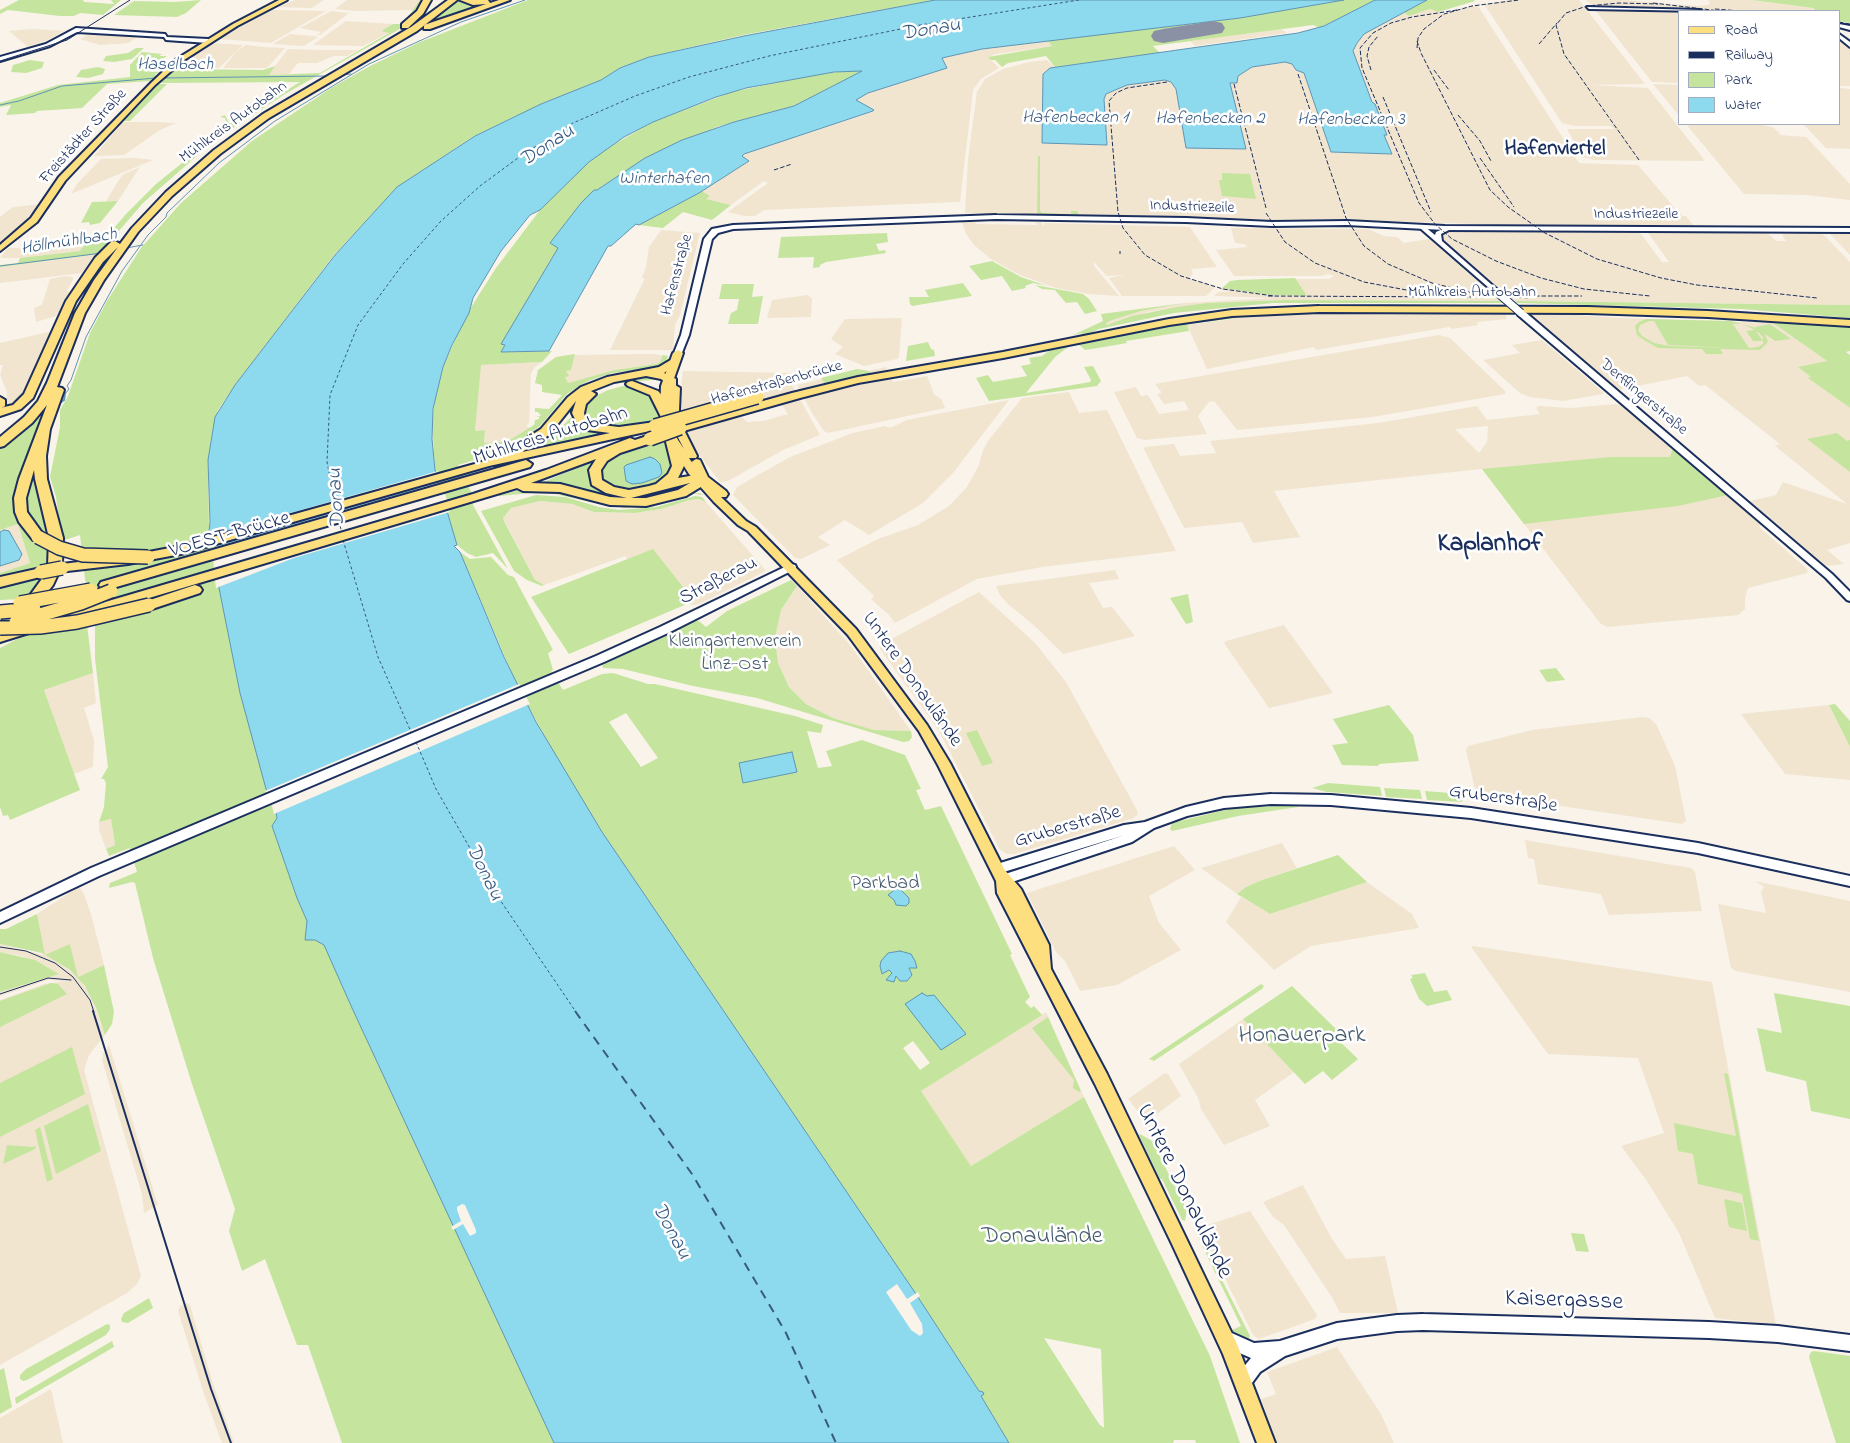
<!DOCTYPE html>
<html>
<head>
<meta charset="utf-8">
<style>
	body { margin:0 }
	#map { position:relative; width:1850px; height:1443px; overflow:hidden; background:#f9f3ea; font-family:"Indie Flower",sans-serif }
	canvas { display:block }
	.legend { position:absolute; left:1678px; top:10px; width:162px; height:115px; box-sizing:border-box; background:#fff; border:1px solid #a4acbf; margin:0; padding:6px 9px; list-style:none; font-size:15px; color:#1b2f5e }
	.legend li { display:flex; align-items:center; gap:10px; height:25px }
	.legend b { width:25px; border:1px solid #a4acbf }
</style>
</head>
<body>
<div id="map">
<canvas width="1850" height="1443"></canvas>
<ul class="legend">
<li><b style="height:6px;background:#fedf80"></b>Road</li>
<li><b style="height:6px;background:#1b2f5e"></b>Railway</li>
<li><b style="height:14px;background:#c5e59e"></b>Park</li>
<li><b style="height:14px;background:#8dd9ed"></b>Water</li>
</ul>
</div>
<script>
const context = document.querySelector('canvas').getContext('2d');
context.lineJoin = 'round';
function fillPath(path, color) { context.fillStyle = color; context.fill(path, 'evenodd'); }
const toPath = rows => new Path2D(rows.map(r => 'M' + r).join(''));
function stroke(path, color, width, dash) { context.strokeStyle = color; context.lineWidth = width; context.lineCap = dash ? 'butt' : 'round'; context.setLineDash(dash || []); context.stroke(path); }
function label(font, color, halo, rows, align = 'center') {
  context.font = font + ' "Indie Flower",sans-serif'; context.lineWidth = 5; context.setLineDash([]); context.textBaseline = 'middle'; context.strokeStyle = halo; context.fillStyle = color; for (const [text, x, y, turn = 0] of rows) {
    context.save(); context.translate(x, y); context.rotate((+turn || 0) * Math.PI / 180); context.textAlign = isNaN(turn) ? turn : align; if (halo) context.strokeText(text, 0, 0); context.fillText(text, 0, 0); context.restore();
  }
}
fillPath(toPath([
	[295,0,324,0,312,8,278,7],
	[347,0,420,0,414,10,355,11,335,9],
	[1509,0,1579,0,1645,84,1590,85,1648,88,1703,158,1704,161,1594,160,1583,157,1567,129,1615,129,1610,126,1575,126,1562,123,1484,4],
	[1586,0,1623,0,1697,6,1708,5,1710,3,1708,0,1752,0,1813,8,1816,11,1713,11,1594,7],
	[1475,5,1478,6,1579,163,1638,165,1673,206,1682,216,1686,216,1694,226,1510,225,1322,219,1278,222,1199,217,1184,221,965,213,968,159,977,92,985,79,1003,69,1029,62,1047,60,1055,67,1043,74,1043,143,1107,145,1104,99,1106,94,1127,85,1165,80,1171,82,1176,89,1186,147,1245,149,1230,83,1237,83,1238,76,1252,67,1288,62,1292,64,1296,70,1304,73,1331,152,1392,154,1383,135,1387,134,1353,55,1357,43,1364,34,1403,12,1409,16,1430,9,1442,14],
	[273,10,326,11,271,43,220,39,245,23],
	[1599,10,1679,12,1679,83,1652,82,1596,11],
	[331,11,349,13,320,35,317,35,321,32,300,28],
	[346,21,393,24,381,31,390,32,363,46,313,45],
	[30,29,33,29,64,31,46,41,28,47,9,31],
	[1281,29,1287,33,1195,46,1190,41],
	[89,34,137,37,128,43,100,45,80,39],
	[290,34,313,36,318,37,304,46,273,44],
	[1839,38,1850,48,1850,86,1839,86],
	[1047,40,1053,46,996,54,988,57,999,68,981,79,973,90,960,202,764,210,755,216,744,216,728,212,768,183,764,181,731,205,705,199,710,196,702,191,749,161,742,156,744,154,873,112,874,110,855,100,868,93,947,68,941,58,975,50],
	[210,43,243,45,219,68,180,68,179,65],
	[246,45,264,47,285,48,267,68,223,68,237,51],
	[288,49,321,50,358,50,347,56,334,56,317,63,298,63,289,74,268,75],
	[1653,84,1679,85,1679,116,1677,113],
	[1839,88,1850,89,1850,149,1826,148,1803,124,1839,124],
	[123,122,155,122,176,123,160,130,124,155,94,156],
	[1686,124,1760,124,1774,128,1781,135,1806,137,1850,184,1850,200,1807,195,1744,194],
	[101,159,135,158,153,160,71,194,77,184],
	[140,167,118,201,106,201,122,175],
	[42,204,28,221,0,243,0,217,13,207],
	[962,222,975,222,976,224,1037,225,1036,222,1041,222,1043,226,1045,223,1190,227,1217,267,1191,269,1193,274,1189,278,1216,286,1206,296,1122,296,1109,278,1124,275,1107,276,1094,262,1094,266,1119,296,1089,294,1056,288,1020,275,991,259,974,245,966,234],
	[1231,228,1368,229,1384,236,1397,237,1404,243,1429,239,1501,301,1284,300,1207,303,1148,312,1107,325,1105,323,1141,311,1185,303,1274,298,1214,296,1218,292,1230,292,1220,290,1222,288,1270,295,1306,296,1295,279,1329,279,1334,276,1328,274,1321,276,1234,276,1216,250,1248,247,1244,244,1235,243],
	[661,230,700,233,680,315,675,325,673,350,610,350,645,278,642,278,646,267,649,247],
	[1453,231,1638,232,1641,234,1662,262,1669,262,1648,233,1763,233,1770,235,1776,241,1786,241,1782,235,1784,234,1820,233,1825,236,1850,262,1850,305,1515,301,1445,242,1442,234],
	[1833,232,1850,232,1850,255,1830,234],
	[84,247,80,251,20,258,0,258,8,248],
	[99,254,93,257,82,273,0,283,0,267],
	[65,276,73,277,73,279,67,291,70,292,56,316,36,322,34,308,42,305,50,279],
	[807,295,812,298,811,317,767,318,772,300],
	[1311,312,1504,312,1507,319,1477,322,1478,325,1452,329,1449,327,1316,350,1314,347,1207,369,1187,325,1278,313],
	[1528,312,1620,318,1773,323,1841,371,1809,378,1850,408,1850,543,1827,550,1844,564,1826,566,1750,501,1776,495,1783,482,1847,504,1775,446,1780,444,1705,385,1699,386,1687,376,1618,390],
	[902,318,899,357,897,359,864,366,835,354,843,347,831,339,845,319],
	[53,331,32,386,18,404,7,407,7,392,0,375,3,365,0,365,0,343],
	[1439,335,1450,338,1505,391,1505,394,1373,417,1237,430,1214,401,1209,402,1198,416,1207,434,1144,440,1137,438,1114,392,1136,387,1141,396,1148,395,1159,414,1189,410,1184,401,1164,404,1157,394,1162,393,1155,384],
	[1542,340,1603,392,1603,394,1563,401,1530,397,1520,393,1483,360,1520,353,1512,345],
	[650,354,663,355,660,362,656,364,614,370,568,383,565,377,566,371,571,369,575,355],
	[542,362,535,367,531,373,529,423,526,426,530,428,508,441,484,443,485,430,475,431,480,365],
	[886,367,893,382,927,376,934,394,941,399,945,408,828,433,824,431,812,413,797,385,822,379,829,390,876,379,869,371],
	[683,371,792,373,792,385,820,435,783,450,728,481,720,482,697,452,687,431,739,417,743,418,747,422,763,421,788,414,782,405,749,412,682,416,680,396],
	[1069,392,1079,413,1107,410,1176,551,1042,567,977,579,895,623,889,615,871,599,874,596,837,560,878,539,918,525,949,506,967,487,979,465,983,450,988,441,1022,398],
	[1009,400,953,473,923,503,869,535,845,520,818,537,830,545,801,559,795,558,733,495,737,487,790,457,853,433,885,426,890,428,907,420],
	[1615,404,1624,406,1761,524,1759,527,1805,567,1808,571,1807,573,1748,588,1745,598,1745,609,1738,615,1607,627,1600,623,1482,469,1274,491,1300,537,1253,543,1242,522,1184,528,1144,449,1145,447,1174,444,1180,456,1216,453,1210,441,1378,423,1477,406,1487,420,1540,414,1536,408,1539,406,1571,408],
	[1488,426,1487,442,1479,453,1455,429],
	[699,499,706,502,766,571,699,604,692,605,684,601,632,558,627,559,625,556,556,581,544,585,541,584,535,580,503,518,511,508,540,501,572,504,594,512,635,513,661,509,690,500],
	[18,524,30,563,0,573,0,530],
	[1115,570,1119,579,1089,583,1103,608,1112,607,1135,636,1063,654,1037,628,1008,604,1000,595,996,586],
	[797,586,851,646,911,731,874,730,833,718,806,704,789,687,778,663,775,638,781,610],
	[979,592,1035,643,1066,682,1137,810,1138,814,1134,818,1014,854,1007,854,1000,850,939,731,880,649,880,645],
	[1284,625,1333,693,1269,708,1224,643,1226,641],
	[93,673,96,703,84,708,94,740,93,767,74,774,44,690],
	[1829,705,1850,747,1850,780,1785,774,1741,714],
	[1643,717,1649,718,1656,724,1675,766,1686,821,1682,824,1480,794,1475,789,1466,750,1468,746,1532,730],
	[111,819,115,845,106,849,99,830,99,822],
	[1525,840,1691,868,1695,872,1702,911,1609,915,1601,894,1538,884,1534,859,1528,858],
	[1282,843,1297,868,1262,880,1246,887,1237,894,1201,868],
	[1174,846,1195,870,1149,896,1159,923,1181,950,1117,985,1080,991,1065,961,1056,952,1027,893],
	[1755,881,1850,901,1850,992,1736,971,1731,968,1718,904,1766,913,1761,892,1764,887],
	[1367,882,1412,914,1419,928,1311,946,1274,970,1226,922,1241,897,1270,914],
	[77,888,80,888,84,894,91,914,104,965,78,977,90,994,105,1035,89,1055,84,1070,141,1276,137,1284,127,1293,0,1365,0,1000,44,984,64,981,48,980,0,996,0,992,58,974,46,966,22,956,0,952,0,944,44,955,37,914],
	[70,944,77,976,51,958],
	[1473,946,1712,982,1776,1325,1715,1318,1679,1233,1647,1181,1621,1146,1664,1133,1638,1058,1548,1054,1471,947],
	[1046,1012,1084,1097,971,1166,921,1091],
	[1243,1019,1294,1072,1255,1100,1270,1126,1224,1145,1201,1109,1198,1098,1179,1064],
	[109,1045,158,1205,144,1213,142,1194,102,1060,103,1054],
	[1165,1073,1168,1074,1181,1096,1146,1122,1128,1099],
	[1303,1185,1332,1239,1346,1259,1385,1256,1398,1313,1340,1313,1333,1299,1284,1225,1273,1217,1263,1202],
	[1250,1211,1317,1315,1315,1319,1259,1339,1253,1335,1201,1230,1208,1225],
	[187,1303,190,1305,214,1387,234,1443,222,1443,204,1394,178,1311,180,1306],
	[1337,1347,1381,1414,1394,1443,1276,1443,1261,1399,1276,1394,1267,1372],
	[51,1389,63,1443,0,1443,0,1418]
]), '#f1e5d0');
fillPath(toPath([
	[19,0,83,0,84,2,114,4,111,0,121,0,103,15,80,13,74,16,60,16,8,10,0,14,0,10],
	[201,0,186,13,177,17,114,15,134,1,175,2],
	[420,0,425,0,425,2,407,23,398,30,285,94,236,126,199,154,143,203,99,254,0,267,0,265,18,263,20,258,80,251,84,245,101,243,127,213,156,184,228,126,225,118,220,117,225,115,229,123,233,123,300,82,159,83,172,72,177,69,263,70,275,66,269,75,320,73,389,33,381,31,393,24,399,24,407,18],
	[457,0,486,3,494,2,420,28],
	[528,0,935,0,743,35,648,57,620,68,601,80,541,104,474,136,397,187,334,255,235,385,218,410,212,432,208,460,209,529,207,541,213,541,219,588,240,693,275,806,277,818,272,826,297,898,307,921,306,940,315,940,324,944,352,1008,554,1443,342,1443,308,1345,297,1345,265,1259,242,1271,229,1231,235,1209,192,1084,153,958,135,883,132,882,109,888,110,883,137,872,130,848,109,856,106,849,115,845,111,819,99,822,104,807,106,783,104,779,101,779,108,767,95,659,95,620,85,579,80,535,62,541,56,497,50,477,60,427,60,410,68,396,90,333,107,301,141,248,181,203,252,141,331,88,370,66,420,42],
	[1344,0,1375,0,1320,28,1313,25,1153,46,1160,53,1055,67,1046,56,1008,63,1002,67,995,60,991,60,988,57,1052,46,1047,40,1240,18],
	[1427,0,1474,0,1475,1,1438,12,1430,9,1409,16,1403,12],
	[1752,0,1850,0,1850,23,1839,21,1839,11,1816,11,1813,8],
	[136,48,144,48,132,59,114,62,103,61,106,56,128,53],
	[142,52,162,54,159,56,167,56,150,68,154,70,142,71,159,72,154,75,157,75,150,81,107,84,82,108,37,111,35,113,6,115,11,105,0,107,0,103,58,85,130,77,130,65],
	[30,60,44,62,42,68,26,73,11,72,13,65],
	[98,67,105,69,103,74,88,78,76,77,81,70],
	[858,70,862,71,794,106,719,126,658,152,602,186,597,190,594,190,581,203,550,243,558,248,502,344,505,344,501,352,552,351,542,362,481,365,475,431,485,430,484,443,508,441,534,425,535,420,539,419,539,417,535,417,541,416,538,412,535,412,535,408,549,409,562,395,542,392,542,385,535,383,538,370,556,357,575,354,571,370,566,371,569,376,565,377,568,383,614,370,656,364,660,362,663,355,668,356,666,362,659,367,612,373,588,381,567,394,541,425,523,439,488,456,458,465,461,474,472,493,473,505,508,569,493,553,476,557,467,553,457,545,435,470,432,423,436,393,443,367,468,312,496,268,540,210,578,171,606,149,653,122,732,92,819,74],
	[157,84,167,84,130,121,124,121],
	[1038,156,1040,156,1040,211,1042,213,1071,214,1071,211,1077,211,1079,215,1037,214],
	[1222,173,1250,174,1256,199,1222,196,1219,180,1222,180],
	[702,191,710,196,706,199,731,205,712,220,683,212,663,228,639,225],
	[118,201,100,223,90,225,89,222,81,223,92,202],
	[887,233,888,242,876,244,879,251,885,250,886,253,826,262,820,265,820,267,813,268,814,257,778,258,781,237],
	[992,261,1021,277,1047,286,1033,283,1025,286,1026,288,1012,291,1002,276,981,280,969,266],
	[1295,278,1307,296,1270,295,1222,288,1230,281,1237,280],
	[963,283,972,296,912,306,910,304,909,297,929,297,925,290],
	[722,284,754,284,752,297,763,296,758,324,728,324,731,313,737,310,739,299,719,299],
	[1035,285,1083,294,1089,299,1097,311,1085,314,1077,302,1066,303,1055,290,1042,289],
	[1284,300,1501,301,1503,303,1273,303,1174,313,1099,329,1080,338,1055,357,1026,393,1090,382,1091,380,1084,367,1093,366,1101,381,1097,386,989,401,976,378,988,375,993,382,1027,376,1021,366,1031,364,1029,358,1042,356,1053,348,1083,333,1073,335,1103,321,1101,314,1185,303,1141,311,1110,321,1106,323,1107,325,1132,316,1177,307,1207,303],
	[1515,301,1850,305,1850,318,1741,309,1517,303],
	[1278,313,1189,324,1187,325,1189,331,1126,341,1127,343,1104,347,1085,350,1078,344,1187,321],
	[1646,319,1731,321,1756,328,1755,327,1770,324,1791,339,1775,341,1765,334,1768,342,1760,350,1720,349,1723,354,1706,354,1702,349,1658,348,1644,340,1637,335,1635,326,1639,322],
	[1649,321,1654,321,1668,345,1732,348,1669,346,1654,343,1642,336,1638,330,1640,325],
	[1733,324,1742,324,1755,330,1746,331,1753,341,1763,341,1756,331,1758,332,1763,337,1763,344,1758,347,1749,348],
	[1782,321,1850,326,1850,351,1846,352,1850,355,1850,408,1808,378,1811,377,1798,367,1827,361,1773,323],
	[928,342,931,349,934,350,935,356,906,361,908,346],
	[857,369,869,371,876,379,829,390,821,378],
	[651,376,663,379,608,384,591,391,551,432,524,452,513,454,576,400,603,383],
	[627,385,647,390,658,405,660,419,616,429,587,423,583,409,592,398,608,390],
	[45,406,34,438,38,442,53,538,49,569,0,583,0,573,30,563,18,524,0,530,0,448,24,428],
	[574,414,577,421,582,426,590,431,604,433,604,435,537,448,553,436],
	[1837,433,1847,441,1850,440,1850,472,1807,439],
	[665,437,675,459,669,479,648,487,632,489,614,487,601,480,599,468,602,464,618,453],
	[1673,448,1728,495,1678,506,1524,524,1482,469,1610,457,1670,457],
	[595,460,597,461,591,469,590,478,593,484,600,490,614,496,644,495,688,481,693,485,656,498,620,499,539,484],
	[521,490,557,491,625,506,637,505,688,494,700,493,704,495,694,494,652,505,625,508,600,504,555,494,532,493,499,496,499,495],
	[536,495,565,497,599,507,619,510,656,507,695,496,702,497,706,502,699,499,690,500,661,509,635,513,594,512,572,504,540,501,511,508,503,518,505,523,535,580,544,585,542,586,527,580,514,571,481,511],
	[653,549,694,601,569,654,531,597],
	[460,552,470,559,491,557,508,575,514,577,553,650,548,653,553,670,551,671,563,690,602,674,613,673,648,684,655,684,795,716,823,725,821,733,807,731,818,768,832,766,826,751,862,740,905,755,921,789,916,790,925,810,941,806,1012,954,1010,955,1030,997,1025,1002,1031,1008,1034,1006,1042,1015,921,1091,971,1166,1084,1097,1210,1356,1240,1443,1196,1443,1195,1440,1174,1440,1173,1443,1009,1443,981,1396,983,1392,979,1391,914,1291,602,832,558,761,517,685],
	[626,713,658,758,641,767,609,722],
	[913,1041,930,1063,920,1070,903,1048],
	[1044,1338,1101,1349,1104,1428,1099,1424],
	[48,574,39,591,22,599,0,600,0,586],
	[791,580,797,586,781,610,775,638,778,663,789,687,806,704,833,718,874,730,911,731,912,737,909,741,903,742,757,698,693,686,623,669,603,668,602,664,610,659,693,621,699,621,706,627,727,611],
	[1188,594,1193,622,1186,624,1170,598],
	[85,609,93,673,44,690,80,790,10,820,8,815,3,816,0,807,0,648,34,630,28,630,0,645,0,635],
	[1556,668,1565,680,1547,682,1539,670],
	[1835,704,1850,721,1850,747,1829,705],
	[1389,705,1413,735,1419,761,1379,764,1378,766,1342,765,1332,745,1348,743,1333,719],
	[977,730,993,763,982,766,966,733],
	[1328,783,1380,787,1382,796,1327,792,1312,788],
	[1384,788,1420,790,1422,799,1386,797],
	[1425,791,1463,794,1464,799,1461,802,1427,800],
	[1299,805,1298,807,1238,816,1172,831,1170,829,1172,823,1233,808],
	[1338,855,1367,882,1270,914,1237,894,1246,887,1262,880],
	[37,914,45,955,70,944,78,977,104,965,114,1012,112,1024,105,1035,96,1008,85,986,70,970,42,953,0,944,0,929,6,929],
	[0,952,35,960,59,974,0,992],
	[1425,973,1434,992,1447,990,1452,1000,1427,1006,1419,999,1410,979,1413,978,1411,975],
	[51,983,58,984,67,994,0,1027,0,1001],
	[1261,984,1264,986,1262,989,1154,1061,1149,1059],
	[1292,986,1337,1030,1332,1034,1358,1059,1332,1080,1323,1071,1305,1084,1243,1019],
	[1774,993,1850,1006,1850,1119,1811,1111,1806,1081,1766,1071,1757,1028,1782,1033],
	[1048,1017,1081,1091,1079,1092,1073,1088,1074,1080,1032,1028],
	[72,1047,85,1094,0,1137,0,1083],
	[1724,1073,1728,1074,1759,1241,1750,1239,1742,1194,1698,1184,1693,1154,1678,1151,1674,1123,1736,1136],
	[88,1104,101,1151,56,1174,44,1126],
	[40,1127,53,1179,47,1182,35,1130],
	[1140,1134,1152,1141,1187,1210,1185,1221,1182,1220,1162,1179,1160,1179,1139,1135],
	[7,1145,32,1147,36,1146,35,1149,3,1164],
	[1724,1199,1742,1203,1747,1231,1729,1227],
	[1198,1232,1250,1336,1247,1345,1235,1335,1232,1330,1241,1326,1196,1233],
	[1571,1233,1584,1234,1589,1252,1576,1251],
	[149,1298,153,1308,128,1323,122,1322,121,1319,124,1313],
	[107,1324,110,1325,110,1329,106,1335,27,1380,23,1381,20,1379,20,1375,26,1369],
	[112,1341,114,1347,16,1404,15,1398],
	[1814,1351,1850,1356,1850,1443,1836,1443,1809,1357,1811,1352],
	[4,1368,12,1407,0,1414,0,1370]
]), '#c5e59e');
const water = toPath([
	[935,0,1344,0,1240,18,982,49,942,58,947,68,868,93,856,100,874,110,873,111,744,154,742,156,749,161,699,193,639,225,636,224,611,246,608,246,549,351,501,352,505,345,501,344,558,248,550,243,581,203,594,190,597,190,645,158,682,140,734,122,794,106,862,71,834,72,746,88,716,97,653,122,624,137,589,162,540,210,530,215,501,251,473,298,469,313,452,345,443,367,433,409,432,439,435,470,457,545,454,546,460,552,504,657,536,722,602,832,914,1291,979,1391,983,1392,984,1394,981,1396,1009,1443,554,1443,352,1008,324,945,315,940,305,940,307,921,297,898,272,826,277,818,275,806,272,797,266,789,240,693,219,588,213,541,208,541,210,522,208,460,215,417,235,385,335,255,397,187,475,136,541,104,601,80,620,68,649,57,744,36,935,0],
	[1375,0,1427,0,1364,34,1357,43,1353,51,1372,102,1375,104,1387,135,1384,135,1392,154,1331,152,1304,73,1296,70,1292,64,1285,62,1252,67,1238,76,1237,83,1230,83,1246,149,1186,148,1176,89,1171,82,1165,80,1127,85,1106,94,1104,99,1107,145,1042,143,1043,74,1050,68,1298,33,1324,26,1375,0],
	[650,457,655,459,660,464,662,473,659,477,642,483,632,484,626,481,624,467,626,465,650,457],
	[4,530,9,531,22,554,19,560,0,566,0,532,4,530],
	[792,752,797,772,743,783,739,763,792,752],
	[898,887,909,898,909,903,906,906,896,905,894,900,888,895,898,887],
	[900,951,911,954,915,961,917,968,909,968,912,975,907,981,900,981,896,976,894,982,886,980,892,973,889,970,882,974,880,966,881,961,888,953,900,951],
	[922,993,927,996,934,995,966,1034,941,1050,905,1004,922,993]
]);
fillPath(water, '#8dd9ed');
stroke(water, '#5f95b4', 1);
fillPath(toPath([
	[438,471,440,480,211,545,211,543,205,540,206,537],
	[441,482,447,500,214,568,212,548],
	[447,503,450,512,294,558,216,588,215,580,229,574],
	[519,684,530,704,274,814,270,798,265,791],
	[462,1204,465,1205,476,1230,476,1233,470,1236,463,1224,453,1230,451,1227,461,1221,457,1210,457,1207],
	[897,1284,907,1299,918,1292,920,1296,910,1303,922,1324,923,1333,920,1336,911,1330,886,1292]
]), '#f9f3ea');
stroke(toPath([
	[341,75,351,74],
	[161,78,329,76],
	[0,105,19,101,62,86,156,78],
	[126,248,143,245],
	[0,266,102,253],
	[65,394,69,389,67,386,71,380,86,337,122,271,148,235,166,217,167,213,219,163,275,121,369,64,461,22,525,0]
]), '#5f95b4', 1);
stroke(toPath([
	[57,405,64,400,65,393]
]), '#5f95b4', 2);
stroke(toPath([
	[335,502,327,462,330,395,358,325,403,264,441,221,480,186,522,155,573,123,635,96,689,77,769,56,920,25,1079,0],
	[339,521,342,534],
	[343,540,378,657,412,734],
	[416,742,436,789,498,897,576,1012]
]), '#385a82', 1, [3, 2.5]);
stroke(toPath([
	[575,1011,692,1174,786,1333,836,1443]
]), '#385a82', 2, [9, 7]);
fillPath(toPath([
	[1213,21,1222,23,1225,28,1222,33,1163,43,1154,41,1151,36,1154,31,1163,29,1213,21]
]), '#8a91a4');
const tertiary = toPath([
	[1587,7,1700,10,1702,11,1589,9,1587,7],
	[1839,24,1850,26,1850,30,1839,27,1839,24],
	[76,28,165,34,167,37,208,39,211,41,208,43,166,40,164,37,77,32,50,46,0,61,0,57,46,44,76,28],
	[1839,34,1850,42,1850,47,1839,38,1839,34],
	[1420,226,1424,226,1435,235,1436,232,1447,227,1451,227,1451,229,1441,234,1442,241,1500,292,1500,294,1496,294,1420,228,1420,226],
	[1518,311,1524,311,1832,574,1850,592,1850,601,1847,600,1826,578,1518,315,1518,311]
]);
const secondary = toPath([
	[996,215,1186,218,1272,222,1347,221,1445,226,1850,228,1850,232,1445,230,1347,225,1272,226,1186,222,996,219,733,229,718,233,712,239,689,335,681,355,678,355,674,353,681,335,704,239,712,229,733,225,996,215],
	[791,564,795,565,796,567,795,569,668,633,604,662,99,876,0,923,0,912,91,868,596,656,660,627,791,564],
	[1271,794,1331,795,1471,808,1698,843,1850,876,1850,886,1698,853,1471,818,1331,805,1271,804,1224,808,1187,816,1154,828,1132,842,1003,885,999,884,997,880,999,876,1125,835,997,874,993,873,991,869,993,865,997,864,1124,825,1145,822,1186,807,1224,798,1271,794],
	[1423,1314,1709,1322,1778,1326,1850,1335,1850,1351,1778,1342,1709,1338,1423,1330,1397,1331,1337,1339,1285,1356,1260,1372,1249,1387,1243,1389,1237,1387,1235,1381,1237,1375,1251,1358,1219,1344,1217,1338,1219,1332,1225,1330,1254,1343,1280,1341,1337,1323,1397,1315,1423,1314]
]);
const primary = toPath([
	[279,0,287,0,237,26,184,60,155,85,65,181,37,222,0,251,0,245,31,218,59,177,151,83,171,64,172,62,233,24,279,0],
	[678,350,683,353,671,387,675,385,680,388,679,410,681,424,697,456,696,458,689,458,697,470,722,498,746,521,756,527,856,629,927,725,950,763,1004,869,1021,889,1049,945,1051,969,1107,1074,1237,1344,1275,1443,1257,1443,1223,1354,1172,1244,1095,1084,997,893,996,881,938,765,919,731,848,635,748,531,738,525,714,502,689,474,667,439,672,436,676,437,684,449,671,424,670,415,665,418,660,415,661,386,673,353,678,350],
	[0,397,5,400,5,406,0,409,0,397]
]);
const motorway = toPath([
	[423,0,431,0,423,14,408,28,402,28,402,24,417,11,423,0],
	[448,0,457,0,417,31,269,118,220,154,172,196,138,232,104,280,85,313,57,387,62,388,64,390,50,429,46,456,47,479,63,538,62,564,128,556,180,546,507,455,506,453,508,450,541,429,568,397,581,387,607,377,659,367,674,358,680,361,664,373,676,379,676,394,679,401,677,403,669,403,667,401,664,394,664,381,661,379,646,376,614,382,591,391,596,394,586,404,584,413,585,417,594,424,619,427,655,422,661,426,659,429,489,466,181,554,128,564,59,572,53,585,32,612,22,612,20,609,44,576,0,587,0,577,41,568,47,570,48,566,49,538,35,479,34,470,26,498,27,512,45,537,43,540,33,540,19,522,15,512,14,498,19,479,47,405,32,423,4,446,0,447,0,437,24,417,38,401,47,383,75,313,94,280,118,247,103,262,76,301,33,398,21,409,0,416,0,408,13,405,24,394,66,301,95,258,111,242,115,241,120,244,132,228,166,192,214,150,263,114,411,27,448,0],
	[576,401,572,413,576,421,587,430,610,433,522,452,549,435,576,401],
	[460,0,488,0,490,3,499,0,510,0,430,29,424,29,424,25,486,4,473,5,460,0],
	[1319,306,1588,307,1708,311,1850,320,1850,326,1708,317,1588,313,1319,312,1232,316,1169,325,1003,358,858,383,800,398,680,432,674,428,676,425,792,393,858,377,1003,352,1169,319,1232,310,1319,306],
	[632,381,658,391,665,399,671,415,669,417,661,417,650,395,628,386,626,384,628,382,632,381],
	[671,434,677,438,684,466,678,478,695,475,690,463,696,459,700,460,708,477,726,491,728,494,726,497,718,497,704,485,686,496,646,506,610,505,560,492,523,491,517,488,52,627,47,625,45,622,47,619,473,494,546,470,630,438,635,440,650,435,656,439,654,442,620,453,607,461,601,470,602,480,614,487,629,490,649,486,656,484,668,474,672,466,665,438,671,434],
	[596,459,589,470,592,485,606,493,627,498,610,497,560,484,531,483,596,459],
	[690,483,678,490,646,498,631,498,690,483],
	[526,460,532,464,530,467,106,590,101,588,99,585,101,582,526,460],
	[195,585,200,587,202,590,200,593,149,610,144,608,142,605,144,602,195,585],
	[27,624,32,626,34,629,32,632,0,642,0,632,27,624]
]);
stroke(tertiary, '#1b2f5e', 4);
stroke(secondary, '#1b2f5e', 4);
stroke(primary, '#1b2f5e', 4);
stroke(motorway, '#1b2f5e', 4);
fillPath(tertiary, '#fff');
fillPath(secondary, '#fff');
fillPath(primary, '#fedf80');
fillPath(motorway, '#fedf80');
stroke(toPath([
	[0,61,67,40,130,0],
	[0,947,26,951,55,963,73,977,90,1000,94,1012],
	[0,994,48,978,71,980]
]), '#1b2f5e', 1);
stroke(toPath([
	[93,1011,211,1389,231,1443]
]), '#1b2f5e', 2);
stroke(toPath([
	[1653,3,1720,11],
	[1715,9,1740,11],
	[1457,10,1412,17,1391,23,1373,33,1360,48,1362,68,1419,203,1435,224,1452,239,1496,261,1541,278,1584,289,1650,296],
	[1839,22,1850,24],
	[1417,41,1421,53,1490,190,1508,207,1545,233,1597,259,1661,278,1697,285,1817,298],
	[1539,44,1557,23],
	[1417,48,1418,38,1424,29,1444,14,1472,6,1519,0],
	[1371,70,1367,56,1369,47,1378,36],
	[1434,70,1449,90],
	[1298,74,1346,218,1364,246,1388,264,1432,283,1477,294,1528,298],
	[1167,82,1127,88,1116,93,1109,101,1118,212,1123,228,1145,255,1181,276,1223,289,1274,296],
	[1234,84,1266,208],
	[1383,97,1431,212],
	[1458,115,1480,141,1491,161],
	[1480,158,1514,207],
	[1639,160,1564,54,1556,25,1566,13,1587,6,1619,3,1658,4],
	[774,170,792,164],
	[1266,213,1285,242,1315,263,1364,282,1417,292],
	[1120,251,1120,254],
	[1268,296,1471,297],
	[1522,296,1582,296]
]), '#1b2f5e', 1, [4.5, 2]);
const tertiaryBridge = toPath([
	[1498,293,1521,313]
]);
const motorwayBridge = toPath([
	[655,426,757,397],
	[650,439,680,428],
	[38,537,59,548,83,555,148,557],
	[41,572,62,568],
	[20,603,91,590],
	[0,612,34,609],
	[16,622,81,603,111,591],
	[0,628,40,627,77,622,149,605]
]);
stroke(tertiaryBridge, '#1b2f5e', 9, []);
stroke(motorwayBridge, '#1b2f5e', 16, []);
stroke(tertiaryBridge, '#fff', 7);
stroke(motorwayBridge, '#fedf80', 13);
label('16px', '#1b2f5e', '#fff', [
	["Mühlkreis Autobahn",234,123,-36],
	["Freistädter Straße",84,137,-48],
	["Industriezeile",1192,208,2],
	["Industriezeile",1636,215],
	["Hafenstraße",678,275,-75],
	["Mühlkreis Autobahn",1472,293],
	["Hafenstraßenbrücke",777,384,-15],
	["Derfflingerstraße",1643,398,40]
]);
label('italic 18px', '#385a82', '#fff', [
	["Haselbach",175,66],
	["Hafenbecken 1",1075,119],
	["Hafenbecken 2",1210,120],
	["Hafenbecken 3",1351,121],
	["Winterhafen",664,180],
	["Höllmühlbach",69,243,-9]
]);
label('20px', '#1b2f5e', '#fff', [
	["Mühlkreis Autobahn",551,437,-17],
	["VOEST-Brücke",230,536,-16],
	["Straßerau",719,582,-27],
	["Untere Donaulände",911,680,55],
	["Gruberstraße",1503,800,8],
	["Gruberstraße",1068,828,-16]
]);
label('20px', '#465c6e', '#fff', [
	["Kleingartenverein",735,643],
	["Linz-Ost",735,666],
	["Parkbad",885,885]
]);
label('italic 21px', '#385a82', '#fff', [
	["Donau",931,31,-9],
	["Donau",548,147,-33],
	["Donau",338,498,-93],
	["Donau",483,873,64],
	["Donau",670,1232,62]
]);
label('bold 21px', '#1b2f5e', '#fff', [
	["Hafenviertel",1555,151]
]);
label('24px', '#465c6e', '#fff', [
	["Honauerpark",1302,1037],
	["Donaulände",1042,1238]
]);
label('24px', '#1b2f5e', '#fff', [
	["Untere Donaulände",1183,1192,64],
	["Kaisergasse",1564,1302,2]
]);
label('bold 25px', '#1b2f5e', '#fff', [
	["Kaplanhof",1490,546]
]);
</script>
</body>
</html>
